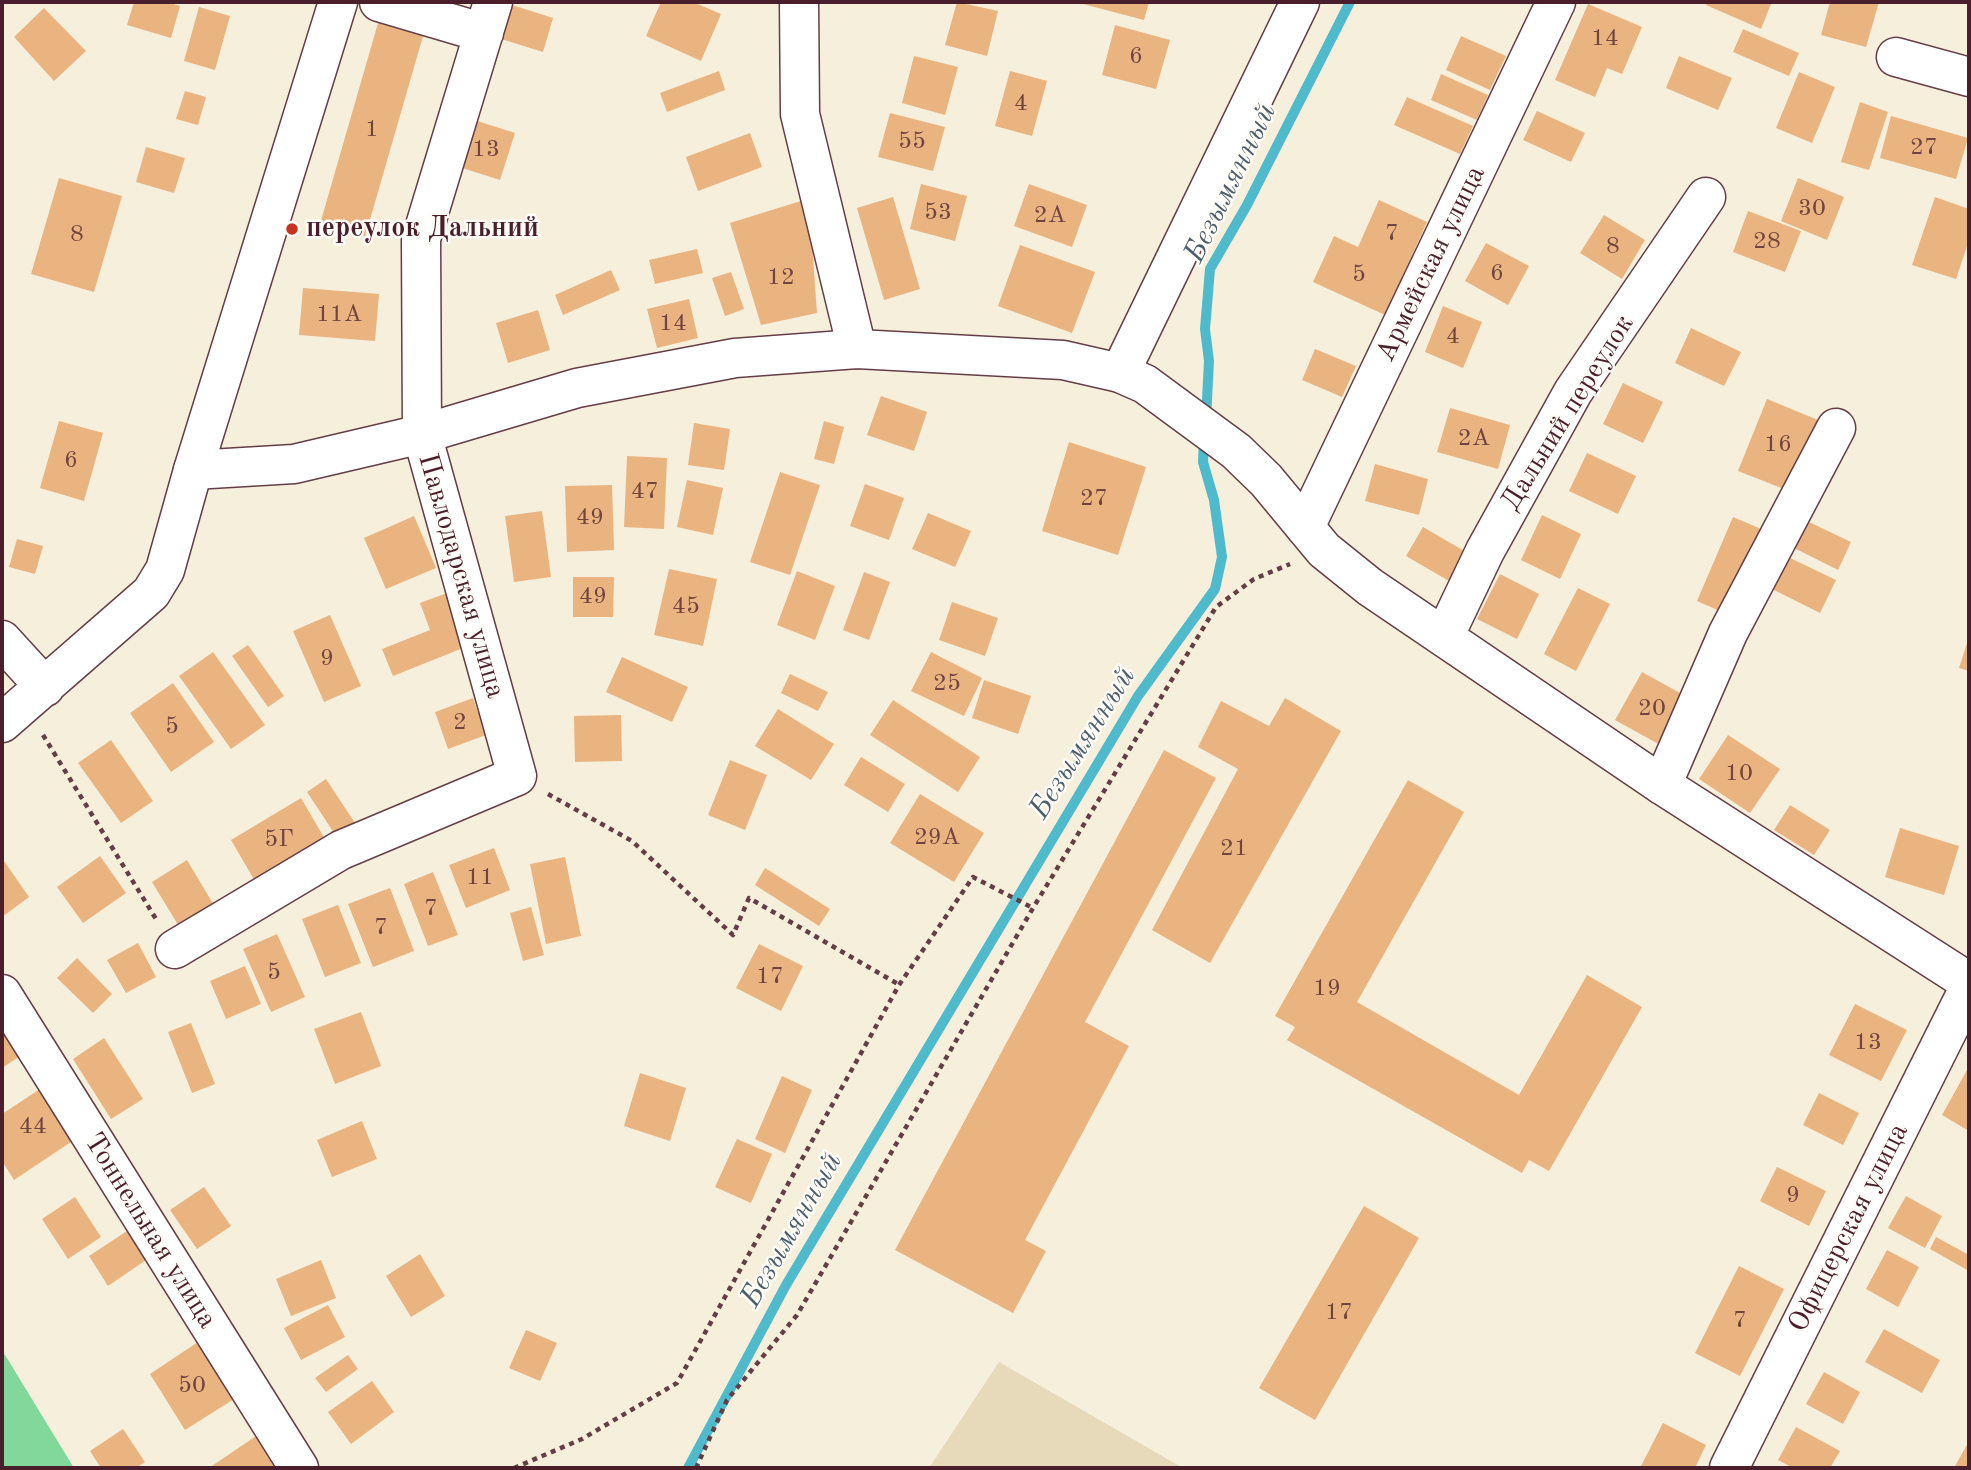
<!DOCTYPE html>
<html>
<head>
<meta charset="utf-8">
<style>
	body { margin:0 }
	#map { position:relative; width:1971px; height:1470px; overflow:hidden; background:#f5efdc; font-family:"Old Standard TT",serif }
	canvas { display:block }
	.frame { position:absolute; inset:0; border:4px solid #4a1f2b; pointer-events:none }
</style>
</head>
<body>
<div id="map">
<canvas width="1971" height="1470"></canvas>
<div class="frame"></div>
</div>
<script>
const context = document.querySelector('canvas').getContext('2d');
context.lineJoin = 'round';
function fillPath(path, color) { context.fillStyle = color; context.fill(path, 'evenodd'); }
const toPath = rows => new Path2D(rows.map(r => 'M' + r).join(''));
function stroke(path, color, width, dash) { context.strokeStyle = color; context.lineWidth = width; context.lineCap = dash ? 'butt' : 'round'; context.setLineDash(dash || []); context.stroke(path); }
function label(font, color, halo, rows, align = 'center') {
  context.font = font + ' "Old Standard TT",serif'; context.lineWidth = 5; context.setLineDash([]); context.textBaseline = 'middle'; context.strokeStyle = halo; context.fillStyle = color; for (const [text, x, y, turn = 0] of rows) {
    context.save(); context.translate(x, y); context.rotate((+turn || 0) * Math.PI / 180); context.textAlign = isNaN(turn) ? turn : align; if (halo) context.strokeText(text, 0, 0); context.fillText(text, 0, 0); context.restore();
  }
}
fillPath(toPath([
	[999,1362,1183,1468,929,1468]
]), '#e7daba');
fillPath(toPath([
	[2,1350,74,1468,2,1468]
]), '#82d79b');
stroke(toPath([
	[1206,419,1209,361,1205,329,1210,269,1247,205,1350,2],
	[688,1468,786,1285,1138,696,1215,589,1222,557,1214,500,1203,462,1204,438]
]), '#4fbacc', 10);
fillPath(toPath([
	[134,2,167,2,180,6,171,38,127,25],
	[661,2,693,2,721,14,701,61,646,36],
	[957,2,998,11,987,56,945,45],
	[1084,2,1149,2,1144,20,1083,4],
	[1708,2,1767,2,1771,4,1761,29,1706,5],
	[1830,2,1879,2,1866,47,1821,35],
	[509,4,553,18,543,52,498,38],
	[1588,4,1642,27,1622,74,1607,68,1595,97,1555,80],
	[199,7,230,16,215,70,184,61],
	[44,8,86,51,54,81,14,37],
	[378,23,423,36,365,237,320,224],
	[1115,25,1170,40,1156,89,1102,75],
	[1743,29,1799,53,1789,76,1733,52],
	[1461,36,1506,56,1490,90,1446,70],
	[914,56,958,67,945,115,902,103],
	[1679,56,1732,78,1718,110,1666,88],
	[719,71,725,90,667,112,660,93],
	[1010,71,1047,81,1032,136,995,126],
	[1799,72,1835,87,1812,143,1776,128],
	[1441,74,1488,95,1477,120,1431,100],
	[185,91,206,97,198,125,176,119],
	[1407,97,1473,126,1460,154,1394,125],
	[1860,102,1888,112,1869,170,1841,162],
	[1537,111,1585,133,1571,162,1523,140],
	[890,113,945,127,933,171,878,157],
	[1891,116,1968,138,1956,179,1880,158],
	[471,119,515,133,500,180,456,166],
	[750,133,762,167,698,191,686,157],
	[146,147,185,158,174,193,136,182],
	[59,178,122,196,94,292,31,274],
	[1798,178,1844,197,1827,240,1781,221],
	[921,184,967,196,955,241,910,229],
	[1029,184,1087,205,1072,247,1014,226],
	[893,197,920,289,884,300,857,208],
	[1935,197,1969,209,1969,240,1956,279,1912,265],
	[804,200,812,243,817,313,761,325,730,223],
	[1379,200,1427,222,1385,315,1313,282,1334,236,1358,247],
	[1748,211,1801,231,1785,272,1733,252],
	[1604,215,1645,240,1622,279,1580,253],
	[1486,243,1529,266,1508,305,1465,281],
	[1020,245,1095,272,1072,333,998,306],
	[697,249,703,273,655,284,649,260],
	[611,270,620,290,563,315,555,295],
	[731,272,744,309,725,316,712,278],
	[303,288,379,294,375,341,299,335],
	[689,299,698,338,657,348,647,309],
	[1443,306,1482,322,1463,368,1425,352],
	[538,310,550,350,508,363,496,323],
	[1691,328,1741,352,1724,386,1675,363],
	[1315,349,1356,366,1342,397,1302,380],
	[1623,383,1663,402,1643,443,1603,424],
	[881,396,927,412,914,451,867,435],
	[1767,399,1818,420,1789,491,1738,471],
	[1450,408,1510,425,1498,469,1437,452],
	[59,421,103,433,84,501,40,488],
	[824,421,844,427,834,464,814,459],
	[694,423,730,429,724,470,688,465],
	[1069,442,1146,467,1118,555,1042,531],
	[1587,453,1636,476,1618,514,1569,491],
	[627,456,667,458,664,529,624,527],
	[1375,464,1428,479,1419,515,1365,501],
	[780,472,820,485,790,575,750,562],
	[687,480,723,488,713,535,677,527],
	[865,484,904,498,889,540,850,526],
	[612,485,614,550,567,552,565,486],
	[542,511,551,577,514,582,505,516],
	[928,513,971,531,955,567,912,549],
	[1542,515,1581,534,1560,579,1521,560],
	[414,516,436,568,386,589,364,538],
	[1733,517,1766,531,1729,615,1697,601],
	[1807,521,1851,542,1838,570,1794,548],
	[1423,527,1466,552,1449,581,1406,556],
	[17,539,43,546,35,574,9,567],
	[1788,557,1836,580,1820,613,1772,589],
	[669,569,717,579,703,646,654,635],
	[797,571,835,586,815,640,777,625],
	[864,572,890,582,869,640,843,630],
	[1500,574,1539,594,1517,639,1477,619],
	[573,577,614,577,613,617,573,617],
	[1578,588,1610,604,1576,671,1544,654],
	[447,593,468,646,393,676,382,649,430,630,420,603],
	[952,602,998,618,985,656,939,640],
	[330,615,361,686,324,702,293,631],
	[1969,637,1969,671,1959,668],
	[248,645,284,696,268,707,232,656],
	[213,652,265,725,231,749,179,676],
	[931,652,982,678,964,716,911,691],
	[622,657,688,687,672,722,606,692],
	[1642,672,1689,698,1662,746,1615,720],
	[790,674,828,692,818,711,781,693],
	[984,680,1031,696,1018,734,972,718],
	[173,683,214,742,171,772,130,713],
	[473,698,486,735,448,749,435,712],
	[1285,698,1341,731,1210,963,1152,930,1238,769,1198,747,1221,701,1269,726],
	[893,700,980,757,958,792,870,735],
	[778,709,834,744,811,780,755,746],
	[621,715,622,761,575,762,574,716],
	[1728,735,1780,769,1750,813,1699,779],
	[111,740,153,801,121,823,78,763],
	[1164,750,1216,778,1085,1022,1129,1046,1025,1240,1046,1251,1013,1313,895,1250],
	[861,757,905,784,888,812,844,785],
	[730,760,767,775,745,830,708,815],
	[326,779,355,823,336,836,307,792],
	[1408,780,1464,812,1357,1002,1519,1095,1587,975,1642,1007,1549,1171,1529,1160,1522,1173,1287,1040,1295,1027,1275,1016],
	[920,794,984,833,954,882,890,843],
	[301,798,326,841,256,883,231,840],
	[1790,805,1830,830,1814,855,1774,830],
	[1900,828,1959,846,1944,895,1885,877],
	[494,848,510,890,466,908,449,865],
	[100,856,126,893,83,923,57,887],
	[565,857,581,936,546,944,530,864],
	[187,860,215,907,180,928,152,882],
	[4,861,29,897,2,917,2,863],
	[765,868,830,909,819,926,755,885],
	[433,872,458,935,428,946,404,884],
	[390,888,414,951,373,967,348,904],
	[338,905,361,963,325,977,302,919],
	[531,907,544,955,523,961,510,913],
	[277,934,305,997,271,1012,243,949],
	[138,943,156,977,126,993,107,960],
	[759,944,803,966,781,1011,736,988],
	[77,958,112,994,93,1013,57,978],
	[245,966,261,1004,226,1019,210,981],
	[1855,1004,1907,1030,1881,1081,1829,1055],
	[361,1012,381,1066,335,1084,314,1029],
	[2,1021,23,1054,2,1068],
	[191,1023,215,1084,192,1093,168,1032],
	[104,1038,143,1099,111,1119,73,1059],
	[1967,1070,1969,1071,1969,1131,1942,1115],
	[640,1073,686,1088,670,1141,624,1126],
	[782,1076,812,1090,785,1153,755,1139],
	[40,1089,74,1140,14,1180,2,1161,2,1114],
	[1819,1093,1859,1113,1843,1145,1803,1125],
	[362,1121,377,1159,332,1177,317,1140],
	[737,1139,772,1154,751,1203,715,1187],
	[1777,1167,1826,1191,1809,1226,1760,1201],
	[204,1187,231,1226,197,1249,170,1210],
	[1906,1196,1942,1216,1925,1248,1888,1228],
	[75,1197,101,1237,68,1259,42,1219],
	[1364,1206,1419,1238,1315,1420,1259,1388],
	[127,1231,146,1260,108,1286,89,1256],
	[1936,1237,1969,1255,1969,1271,1930,1249],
	[1887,1250,1919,1267,1898,1307,1866,1289],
	[420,1254,445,1296,411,1317,386,1276],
	[321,1260,336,1298,291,1316,276,1279],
	[1739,1266,1784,1289,1740,1376,1695,1353],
	[328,1305,345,1337,301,1360,284,1328],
	[1884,1329,1940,1360,1922,1393,1865,1362],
	[526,1330,557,1343,540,1381,509,1368],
	[198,1342,234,1399,185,1430,150,1374],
	[348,1355,358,1369,326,1392,315,1378],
	[1824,1372,1860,1392,1843,1424,1806,1404],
	[372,1381,394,1412,351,1444,328,1412],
	[1663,1423,1706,1445,1695,1468,1640,1468],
	[1796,1427,1840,1451,1830,1468,1793,1468,1778,1460],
	[123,1429,145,1462,136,1468,101,1468,90,1451],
	[256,1436,277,1468,209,1468],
	[1969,1441,1969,1468,1954,1468]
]), '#eab481');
const minor = toPath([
	[379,2,484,33],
	[799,2,800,114,857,349],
	[1896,57,1969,77],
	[1120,373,1300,2],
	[1305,527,1556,2],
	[1444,637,1485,551,1573,392,1706,197],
	[2,640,45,687],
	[2,723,151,593,165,570,193,470],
	[1662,785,1728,633,1836,428],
	[175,949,341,850,517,776,422,434,421,239,493,2],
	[2,994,299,1468],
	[1729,1468,1969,988]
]);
const major = toPath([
	[338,2,193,470,294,464,422,434,577,388,735,358,857,349,1063,360,1120,373,1145,384,1236,451,1266,480,1324,550,1370,587,1662,785,1969,982]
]);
stroke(minor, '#643e46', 41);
stroke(major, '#643e46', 41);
stroke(toPath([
	[43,735,156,919],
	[548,794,632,841,733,935,749,898,898,984],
	[514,1468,582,1439,677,1383,899,985,973,877,1033,908],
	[696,1468,727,1400,797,1315,1033,908,1216,607,1254,579,1290,564]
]), '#643e46', 4.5, [5, 5]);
stroke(minor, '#fff', 38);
stroke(major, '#fff', 38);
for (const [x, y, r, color] of [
	[292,229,7,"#c8321e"]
]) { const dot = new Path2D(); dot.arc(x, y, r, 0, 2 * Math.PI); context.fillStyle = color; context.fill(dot); stroke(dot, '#fdfcf7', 2.5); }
label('24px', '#724440', null, [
	["14",1605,39],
	["6",1136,57],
	["4",1021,104],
	["1",372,130],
	["55",912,142],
	["27",1924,148],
	["13",486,150],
	["30",1812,209],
	["53",938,213],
	["2А",1050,216],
	["7",1392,234],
	["8",77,235],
	["28",1767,242],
	["8",1613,247],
	["6",1497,274],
	["5",1359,275],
	["12",781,278],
	["11А",339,315],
	["14",673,324],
	["4",1453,337],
	["2А",1474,439],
	["16",1778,445],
	["6",71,461],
	["47",645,492],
	["27",1094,499],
	["49",590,518],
	["49",593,597],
	["45",686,607],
	["9",327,659],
	["25",947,684],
	["20",1652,709],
	["2",460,723],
	["5",172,727],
	["10",1739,774],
	["29А",937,838],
	["5Г",279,840],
	["21",1234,849],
	["11",480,878],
	["7",431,909],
	["7",381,928],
	["5",274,973],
	["17",770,977],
	["19",1327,989],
	["13",1868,1043],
	["44",33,1127],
	["9",1793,1196],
	["17",1339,1313],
	["7",1740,1321],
	["50",192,1386]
]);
label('bold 28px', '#4a1f2b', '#fdfcf7', [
	["переулок Дальний",306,229]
], 'left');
label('28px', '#4a1f2b', '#fdfcf7', [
	["Армейская улица",1431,264,-64],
	["Дальний переулок",1568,413,-58],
	["Павлодарская улица",461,576,74],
	["Офицерская улица",1849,1228,-63],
	["Тоннельная улица",150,1231,58]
]);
label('italic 30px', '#4c5d6b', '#fdfcf7', [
	["Безымянный",1231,183,-64],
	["Безымянный",1083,743,-58],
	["Безымянный",792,1230,-60]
]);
</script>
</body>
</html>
